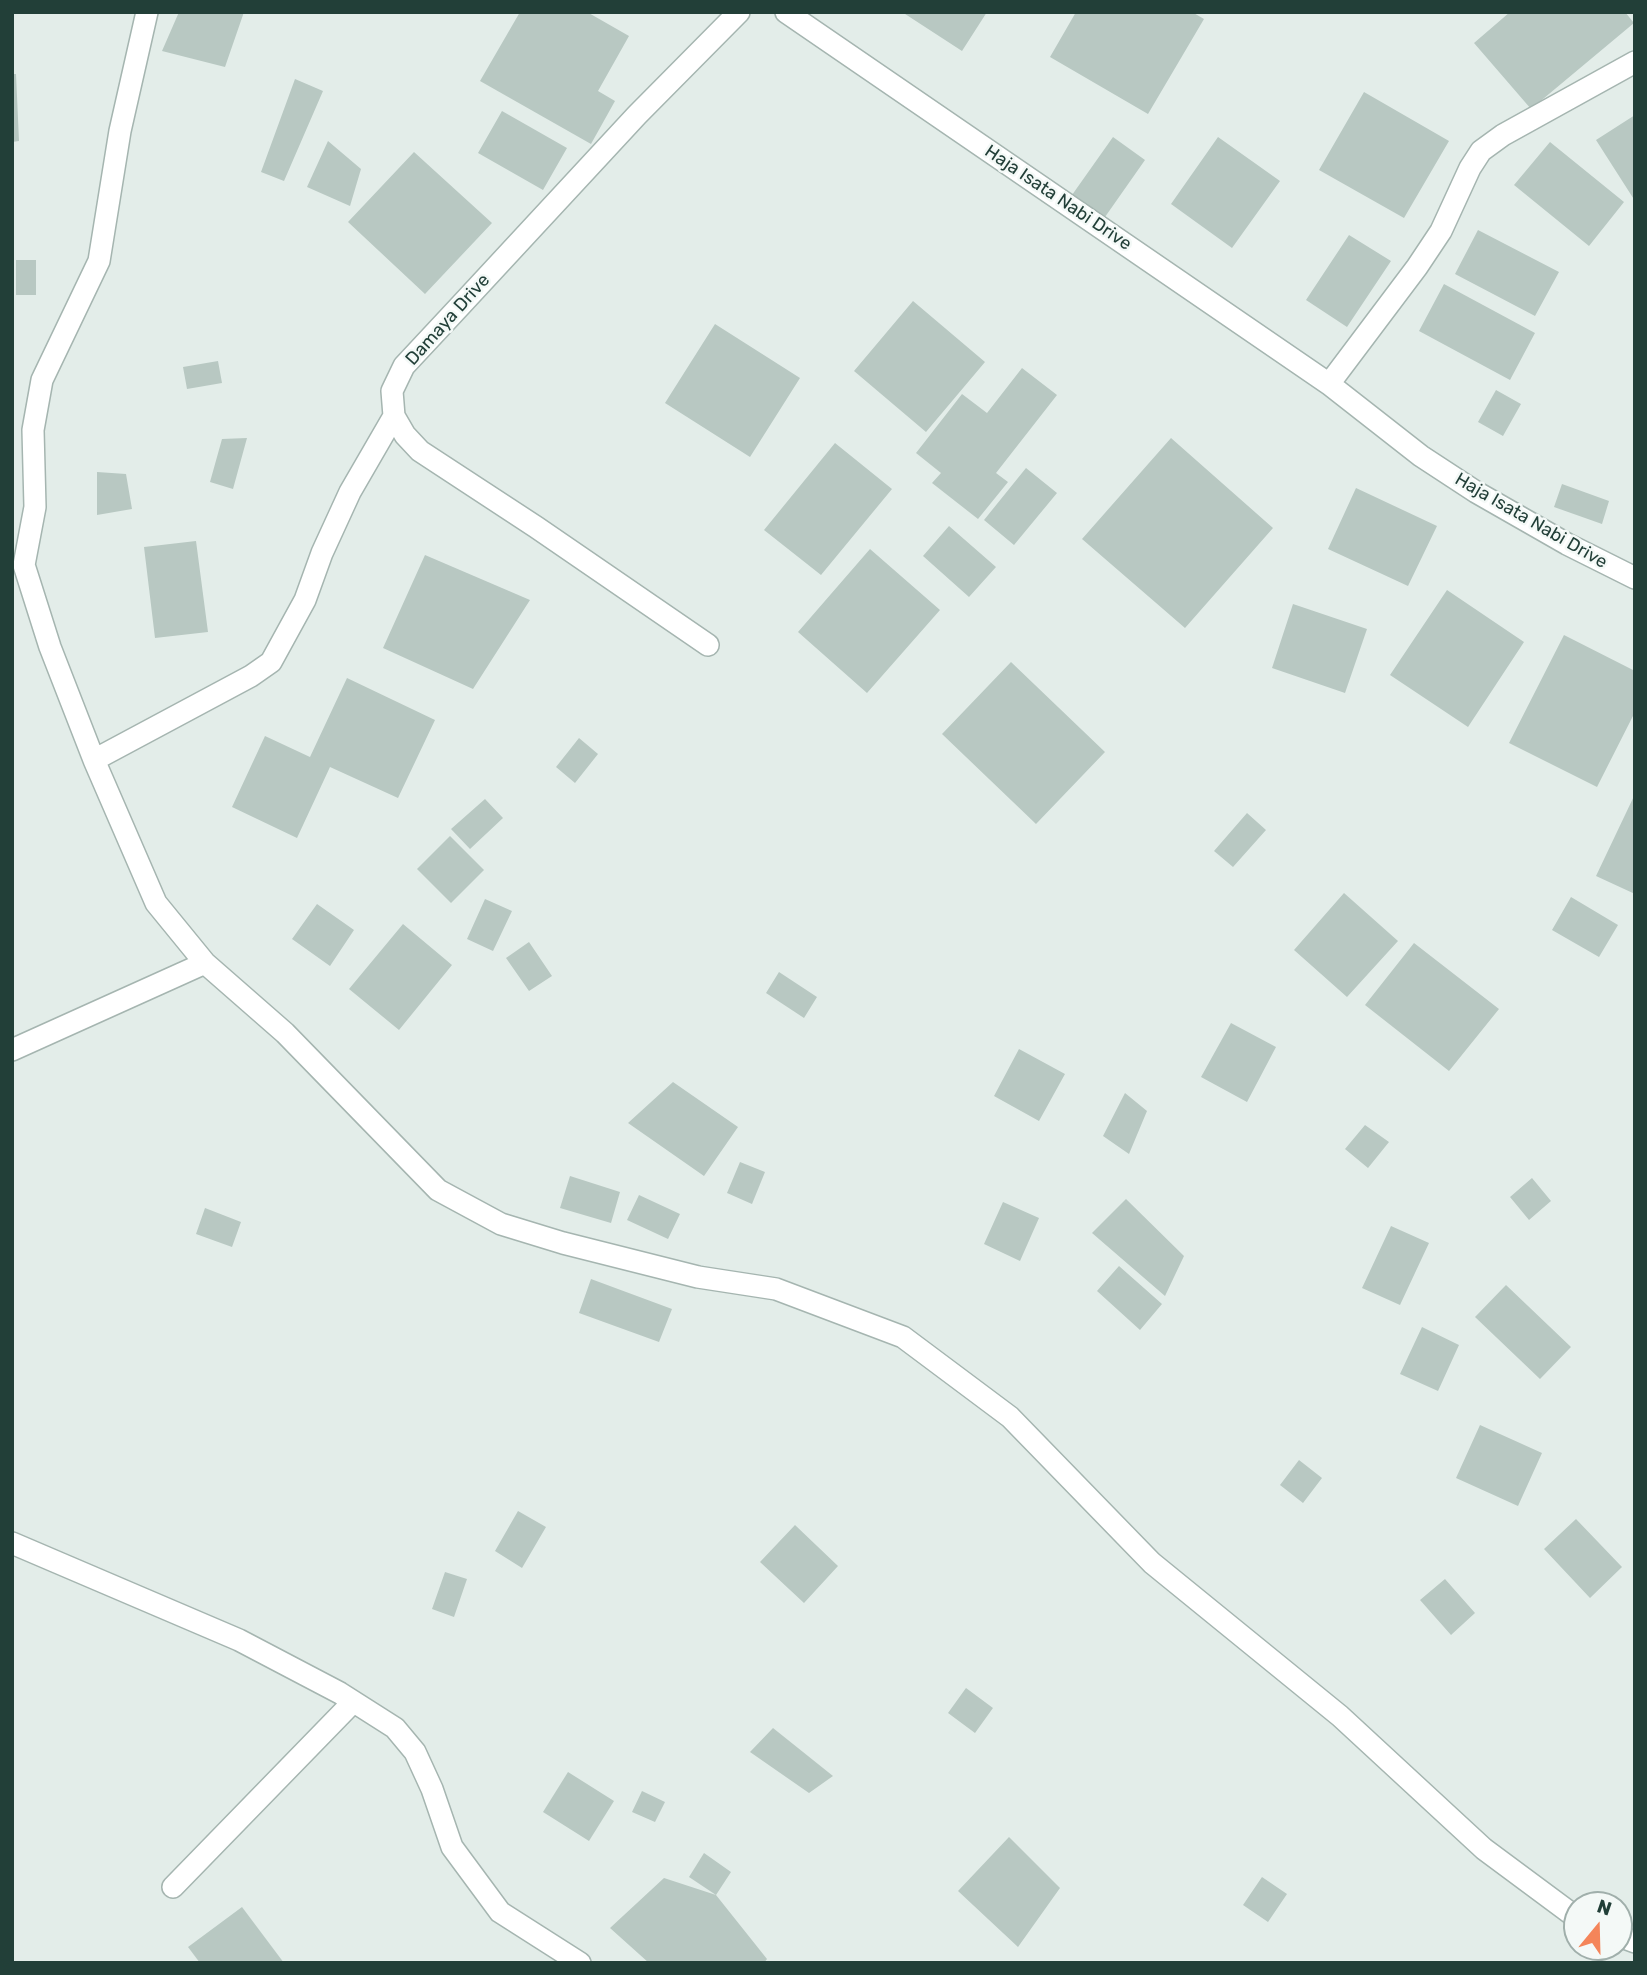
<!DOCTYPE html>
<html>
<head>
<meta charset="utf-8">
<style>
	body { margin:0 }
	#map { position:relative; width:1647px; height:1975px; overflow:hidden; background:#e3ede9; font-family:Rubik,sans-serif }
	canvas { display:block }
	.frame { position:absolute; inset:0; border:14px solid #223f38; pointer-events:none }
	.north { position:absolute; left:1563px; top:1891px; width:70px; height:70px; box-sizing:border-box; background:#f4f9f7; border:2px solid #a0afab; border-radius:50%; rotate:19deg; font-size:19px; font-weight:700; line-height:28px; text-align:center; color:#223f38 }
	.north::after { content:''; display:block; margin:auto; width:24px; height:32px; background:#f4855a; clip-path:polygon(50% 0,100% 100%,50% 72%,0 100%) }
</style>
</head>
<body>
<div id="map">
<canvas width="1647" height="1975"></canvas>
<div class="frame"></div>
<div class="north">N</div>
</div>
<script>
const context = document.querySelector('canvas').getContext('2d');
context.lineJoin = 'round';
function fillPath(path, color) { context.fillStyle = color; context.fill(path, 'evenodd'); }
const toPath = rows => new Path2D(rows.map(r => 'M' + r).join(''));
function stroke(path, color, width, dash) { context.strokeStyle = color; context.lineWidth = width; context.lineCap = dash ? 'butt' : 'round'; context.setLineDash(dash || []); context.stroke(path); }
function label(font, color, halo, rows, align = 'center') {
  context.font = font + ' Rubik,sans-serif'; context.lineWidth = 5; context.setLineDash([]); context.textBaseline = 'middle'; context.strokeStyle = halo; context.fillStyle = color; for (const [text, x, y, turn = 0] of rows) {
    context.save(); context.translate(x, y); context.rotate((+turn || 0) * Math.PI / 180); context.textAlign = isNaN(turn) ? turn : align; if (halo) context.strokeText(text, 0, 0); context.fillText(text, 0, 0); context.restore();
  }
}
fillPath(toPath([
	[179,12,244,12,225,67,162,51],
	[520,12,587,12,629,36,598,91,615,101,591,144,480,81],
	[902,12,987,12,962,51],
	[1076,12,1192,12,1204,19,1148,114,1050,57],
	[1510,12,1625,12,1634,23,1531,109,1474,43],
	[12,74,16,74,19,141,12,142],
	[295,79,323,91,284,181,261,172],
	[1364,92,1449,141,1404,218,1319,170],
	[502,111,567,148,543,190,478,153],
	[1635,115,1635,201,1596,140],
	[1113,137,1145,160,1105,217,1072,195],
	[1218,137,1280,181,1232,248,1171,204],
	[328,141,361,169,350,206,307,187],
	[1550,142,1624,202,1589,246,1514,185],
	[414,152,492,223,425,294,348,222],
	[1478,230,1559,272,1535,316,1455,274],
	[1349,235,1391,261,1347,327,1306,300],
	[16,260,36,260,36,295,16,295],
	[1444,284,1535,333,1510,380,1419,331],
	[913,301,985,362,926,432,854,371],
	[715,324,800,378,750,457,665,403],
	[218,361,222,383,187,389,183,367],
	[1022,368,1057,395,996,473,1008,482,978,519,932,483,941,473,916,453,962,394,987,413],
	[1496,390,1521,404,1503,436,1478,422],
	[247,438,233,489,210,482,222,439],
	[1171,438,1273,528,1185,628,1082,539],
	[835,443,892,489,821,575,764,530],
	[1026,468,1057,493,1014,545,984,520],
	[97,472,126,474,132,509,97,515],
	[1562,484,1609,501,1602,524,1554,507],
	[1356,488,1437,526,1408,586,1328,549],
	[949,526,996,567,969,597,923,556],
	[196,541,208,632,155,638,144,547],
	[870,549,940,610,867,693,798,632],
	[425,555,530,600,473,689,383,648],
	[1447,590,1524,642,1468,727,1390,675],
	[1293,604,1367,629,1345,693,1272,668],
	[1564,635,1635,671,1635,712,1597,787,1509,743],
	[1011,662,1105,752,1036,824,942,734],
	[347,678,435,720,398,798,330,767,297,838,232,807,265,736,310,757],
	[579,738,598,754,575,783,556,767],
	[1635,794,1635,894,1596,876],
	[485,799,503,818,470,849,451,829],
	[1247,813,1266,830,1233,867,1214,851],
	[450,836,484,870,451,903,417,869],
	[1344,893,1398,941,1347,997,1294,950],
	[1571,897,1618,925,1599,957,1552,930],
	[485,899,512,911,493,951,467,939],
	[317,904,354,930,330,966,292,939],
	[403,924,452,965,399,1030,349,989],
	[529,942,552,976,529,991,506,958],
	[1414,943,1499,1009,1449,1071,1365,1005],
	[779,972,817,997,804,1018,766,993],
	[1231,1023,1276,1047,1247,1102,1201,1077],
	[1019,1049,1065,1074,1039,1121,994,1096],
	[673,1082,738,1127,704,1176,628,1123],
	[1125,1093,1147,1111,1129,1154,1103,1136],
	[1365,1125,1389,1142,1368,1168,1345,1149],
	[740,1162,765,1172,752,1204,727,1193],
	[570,1176,620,1192,611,1223,560,1208],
	[1532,1178,1551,1201,1529,1220,1510,1197],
	[639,1195,680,1214,668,1239,627,1220],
	[1126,1199,1184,1256,1165,1296,1092,1233],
	[1003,1202,1039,1218,1020,1261,984,1244],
	[205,1208,241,1222,232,1247,196,1234],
	[1391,1226,1429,1243,1400,1305,1362,1288],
	[1119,1266,1162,1304,1140,1330,1097,1291],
	[591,1279,672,1309,659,1342,579,1313],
	[1506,1285,1571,1347,1540,1379,1475,1317],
	[1422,1327,1459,1345,1438,1391,1400,1374],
	[1480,1425,1542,1453,1518,1506,1456,1478],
	[1299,1460,1322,1478,1303,1503,1280,1485],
	[518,1511,546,1527,522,1568,495,1551],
	[1576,1519,1622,1567,1590,1598,1544,1549],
	[795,1525,838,1566,804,1603,760,1562],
	[445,1572,467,1579,454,1617,432,1609],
	[1445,1579,1475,1613,1451,1635,1420,1600],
	[966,1688,993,1708,975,1733,948,1713],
	[773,1728,833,1776,809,1793,750,1752],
	[568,1772,614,1801,589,1841,543,1812],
	[642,1791,665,1802,655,1822,632,1812],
	[1009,1837,1060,1888,1018,1947,958,1891],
	[704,1853,731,1872,716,1895,689,1877],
	[1262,1877,1287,1894,1268,1922,1243,1905],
	[664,1878,716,1895,767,1959,764,1963,649,1963,610,1928],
	[242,1907,284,1963,200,1963,188,1947]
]), '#b8c8c2');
const minor = toPath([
	[147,12,120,131,99,261,42,380,33,430,35,507,24,565,50,647,94,760,156,903,205,963,285,1033,438,1190,501,1224,563,1243,698,1277,776,1289,903,1337,1010,1417,1152,1563,1340,1716,1484,1849,1577,1918],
	[786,12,1329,384,1421,456,1476,492,1567,544,1635,578],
	[1329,384,1417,267,1441,231,1470,168,1481,151,1503,135,1635,62],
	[708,645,536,527,420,451,405,435,394,416,392,391,404,366,460,306,637,115,739,12],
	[94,760,251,676,271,662,305,600,322,553,350,492,394,416],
	[12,1050,205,963],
	[12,1543,239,1640,340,1693,395,1728,415,1752,432,1789,452,1847,500,1912,580,1963],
	[173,1887,353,1702],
	[1619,1936,1635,1942]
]);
stroke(minor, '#a5b5b0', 24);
stroke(minor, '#fff', 21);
label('18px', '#223f38', '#f4f9f7', [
	["Haja Isata Nabi Drive",1058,198,34],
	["Damaya Drive",448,320,-48],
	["Haja Isata Nabi Drive",1531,521,30]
]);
</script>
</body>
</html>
